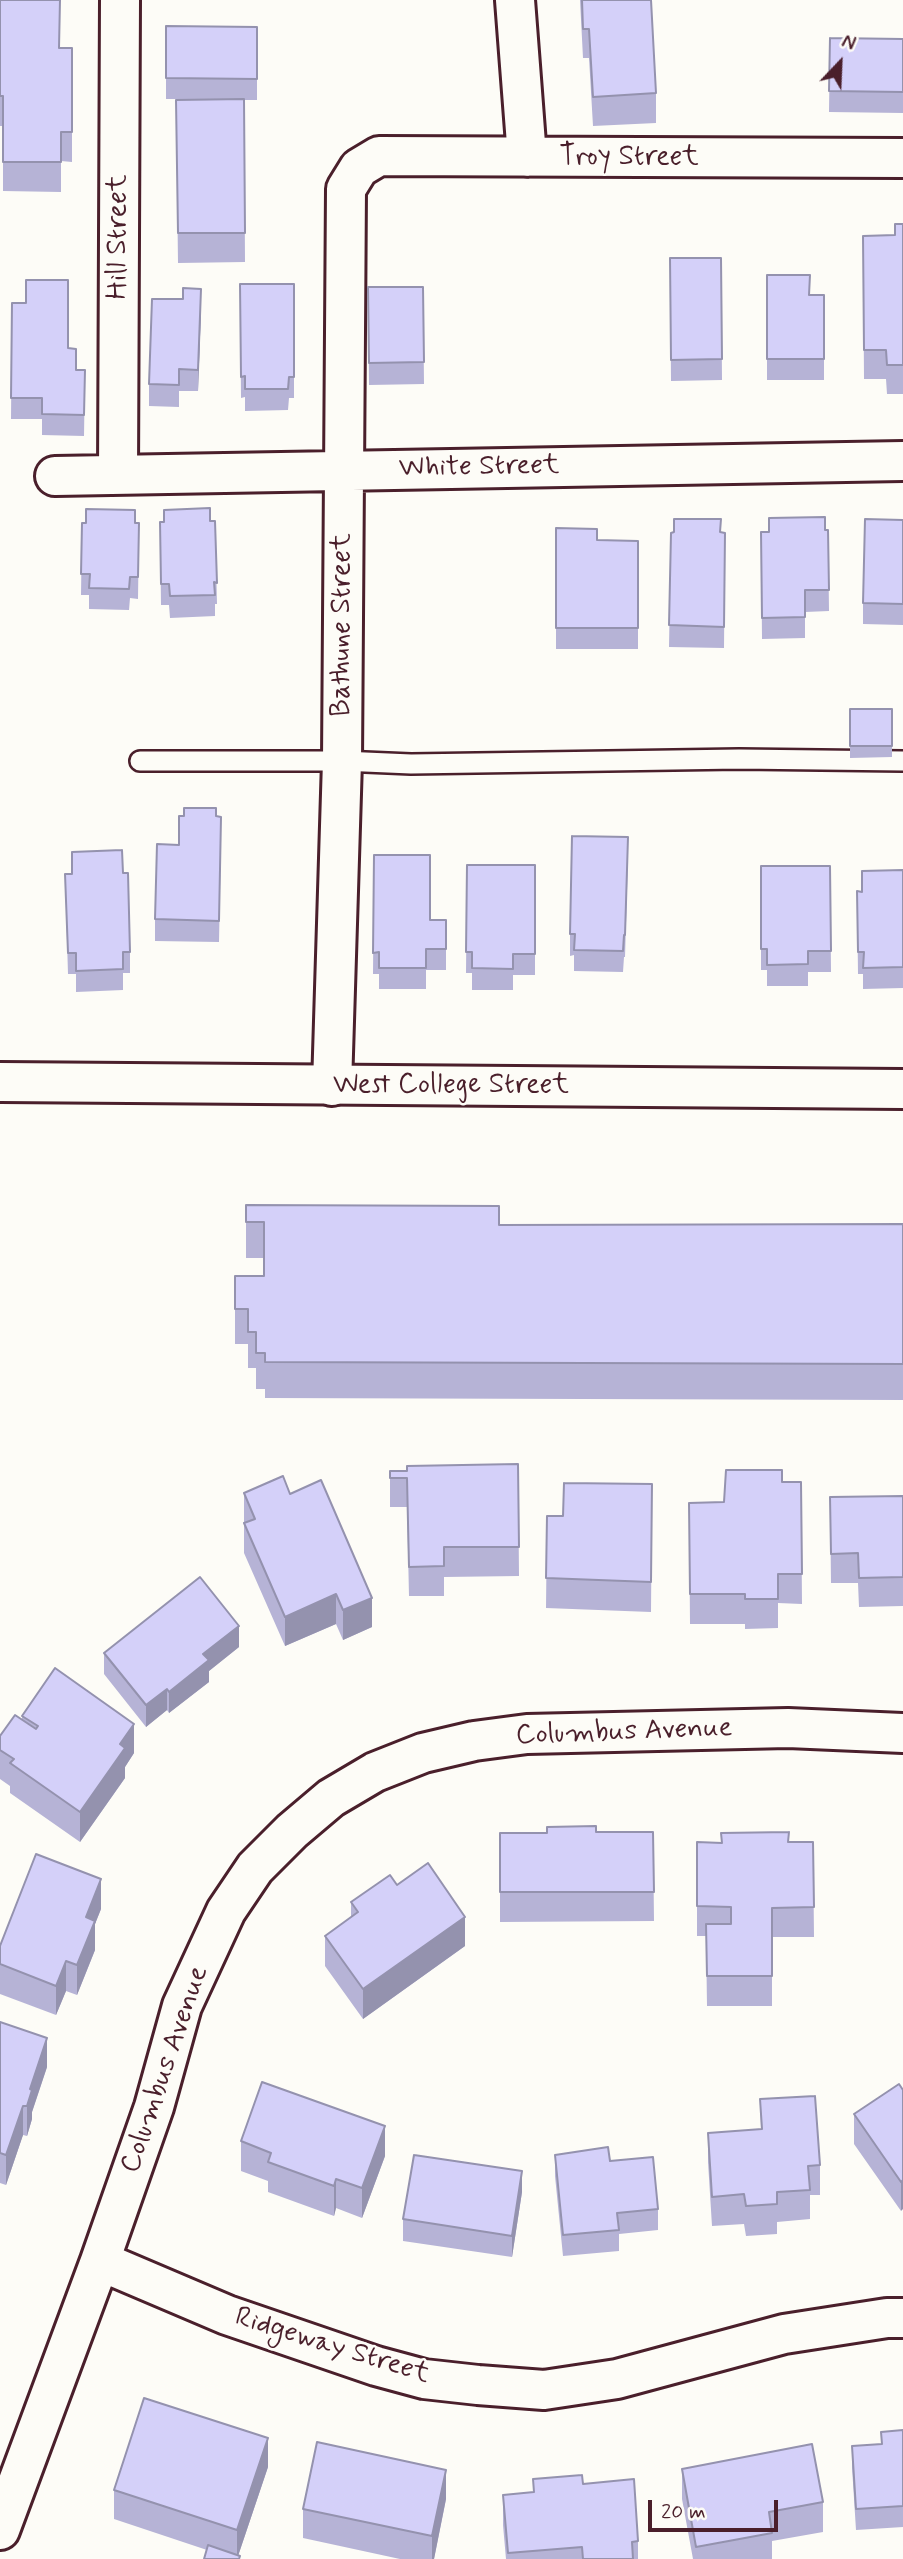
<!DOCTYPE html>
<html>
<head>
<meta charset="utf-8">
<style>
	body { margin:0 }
	#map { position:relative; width:903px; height:2559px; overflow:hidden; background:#fdfcf7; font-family:Mynerve,sans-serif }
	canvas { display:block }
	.north { position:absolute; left:805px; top:28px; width:70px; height:70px; -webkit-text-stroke:5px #fdfcf7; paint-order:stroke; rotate:23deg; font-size:19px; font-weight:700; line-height:28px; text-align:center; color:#4a1f2b }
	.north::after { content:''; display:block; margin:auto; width:24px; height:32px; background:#4a1f2b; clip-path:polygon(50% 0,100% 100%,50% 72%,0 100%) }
	.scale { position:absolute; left:648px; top:2500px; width:130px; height:32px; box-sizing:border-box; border:4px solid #4a1f2b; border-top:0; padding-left:9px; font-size:21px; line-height:24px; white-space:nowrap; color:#4a1f2b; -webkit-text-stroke:5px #fdfcf7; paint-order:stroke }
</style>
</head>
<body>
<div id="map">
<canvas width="903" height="2559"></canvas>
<div class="north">N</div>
<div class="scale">20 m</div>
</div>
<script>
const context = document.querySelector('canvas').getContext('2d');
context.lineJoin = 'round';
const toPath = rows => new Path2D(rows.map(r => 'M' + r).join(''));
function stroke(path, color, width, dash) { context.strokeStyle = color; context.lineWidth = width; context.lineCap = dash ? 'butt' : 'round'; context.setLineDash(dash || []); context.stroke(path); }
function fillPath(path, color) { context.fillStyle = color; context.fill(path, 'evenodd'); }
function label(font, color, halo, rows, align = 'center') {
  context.font = font + ' Mynerve,sans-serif'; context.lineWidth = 5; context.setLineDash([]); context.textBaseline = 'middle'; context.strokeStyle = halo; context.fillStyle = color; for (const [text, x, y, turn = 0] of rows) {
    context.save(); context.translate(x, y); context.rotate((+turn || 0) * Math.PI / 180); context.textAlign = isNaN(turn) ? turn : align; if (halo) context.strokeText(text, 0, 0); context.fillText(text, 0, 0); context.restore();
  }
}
const service = toPath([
	[140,761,342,761,411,764,739,759,903,761]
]);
const minor = toPath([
	[515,0,527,157],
	[118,474,120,0],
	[55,476,903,461],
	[332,1086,342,761,346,189,359,168,379,156,903,158],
	[100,2261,227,2315,376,2366,424,2379,478,2385,544,2390,617,2379,784,2334,887,2318,903,2318],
	[0,2530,100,2261,154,2107,182,2006,226,1911,255,1868,292,1831,331,1798,375,1772,423,1753,474,1741,527,1734,788,1728,903,1733]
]);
const tertiary = toPath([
	[0,1082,903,1089]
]);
stroke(service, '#4a1f2b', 24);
stroke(minor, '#4a1f2b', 44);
stroke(tertiary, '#4a1f2b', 44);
stroke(service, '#fdfcf7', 19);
stroke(minor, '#fdfcf7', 38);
stroke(tertiary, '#fdfcf7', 38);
fillPath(toPath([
	[0,0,60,48,72,48,72,162,61,161,61,192,3,191,3,126,0,126],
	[580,0,651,0,656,93,656,123,593,126,589,58,583,58],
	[166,26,257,27,257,100,244,100,245,262,178,263,176,100,193,99,166,99],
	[830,38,903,39,903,113,829,112],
	[903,224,903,394,887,394,886,379,864,379,863,236,895,235],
	[670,258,721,258,722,380,671,381],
	[767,275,810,295,824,295,824,380,767,380],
	[240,284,294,284,294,398,289,398,288,410,245,411,245,397,241,398],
	[368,287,423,287,424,384,369,385],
	[12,303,26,303,68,348,76,370,85,370,84,436,42,435,42,419,11,419],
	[201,310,198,391,179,391,179,407,149,406,149,384],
	[903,520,903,625,863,624,863,603],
	[215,521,217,604,215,604,215,616,170,618,169,605,161,605,160,522],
	[82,523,139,523,138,599,130,598,129,610,89,609,89,595,81,595],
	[556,528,597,540,638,541,638,649,556,649],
	[828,530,829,611,805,612,805,638,762,639,761,532],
	[721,532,725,533,724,648,669,647,671,533],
	[850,709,892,709,892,757,850,758],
	[216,816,221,838,219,942,155,941,155,919,179,845],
	[374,855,430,920,446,920,446,970,426,970,426,989,379,989,379,974,373,974],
	[628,858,625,957,624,957,623,972,574,971,574,955,570,956,570,934],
	[467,865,535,865,535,975,513,975,513,990,472,990,472,973,466,973],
	[761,866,830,866,831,972,808,972,808,986,767,986,767,970,761,970],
	[903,870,903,988,863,989,863,974,858,974,857,891,862,892,862,871],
	[123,873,130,952,130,973,123,973,123,990,76,992,76,974,68,974,65,874],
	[246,1205,499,1225,903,1224,903,1400,265,1398,265,1389,256,1389,256,1368,248,1368,248,1344,235,1344,235,1276,264,1276,264,1258,246,1258],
	[518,1464,519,1576,444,1577,444,1596,409,1596,407,1507,390,1507,390,1471],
	[782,1482,801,1482,802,1604,778,1603,778,1628,745,1629,745,1624,690,1624,689,1503,724,1502],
	[652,1484,651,1612,546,1608,547,1516,563,1516],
	[244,1493,290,1494,372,1627,343,1640,336,1624,285,1646,244,1553],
	[903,1496,903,1606,859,1607,858,1583,831,1583,830,1497],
	[239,1647,209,1671,209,1682,169,1713,167,1710,146,1727,104,1674,104,1653],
	[22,1716,134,1753,125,1767,125,1778,80,1842,10,1793,10,1786,0,1779,0,1736,22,1720],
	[653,1832,654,1921,500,1922,500,1833],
	[697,1842,813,1842,814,1937,772,1937,772,2006,707,2006,706,1936,697,1936],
	[397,1885,465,1946,363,2019,325,1966,325,1936,351,1918,351,1902],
	[101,1909,95,1924,95,1950,77,1995,66,1991,56,2015,0,1994,0,1946],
	[0,2022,47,2067,32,2112,32,2119,27,2136,23,2135,6,2185,0,2183],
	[903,2090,901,2211,854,2144,854,2114],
	[760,2099,820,2165,820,2195,810,2195,810,2219,777,2222,777,2234,746,2236,744,2224,712,2226,708,2162,708,2133,761,2129],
	[241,2141,385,2156,362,2218,336,2208,334,2216,268,2192,268,2181,241,2171],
	[555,2155,610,2161,658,2209,658,2230,619,2234,619,2251,563,2256,555,2176],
	[522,2192,512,2257,403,2241,403,2219],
	[903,2430,903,2527,856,2530,852,2467,852,2446,881,2444,881,2432],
	[268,2467,238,2556,240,2559,207,2550,114,2519,114,2490],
	[682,2469,823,2502,823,2532,772,2541,772,2559,693,2559,682,2499],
	[533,2479,583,2484,638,2541,638,2559,506,2559,503,2525,503,2495,533,2493],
	[446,2499,434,2559,400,2559,303,2538,303,2509]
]), '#b6b3d6');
fillPath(toPath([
	[201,289,201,310,198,391,198,370],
	[336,1594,336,1624,285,1646,285,1617],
	[372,1598,372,1627,343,1640,343,1610],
	[239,1626,239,1647,209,1671,209,1682,169,1713,169,1692,203,1654],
	[167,1689,167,1710,146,1727,146,1705],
	[134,1724,134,1753,125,1767,125,1778,80,1842,80,1812,120,1744],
	[101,1879,101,1909,95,1924,95,1950,77,1995,77,1965,86,1917],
	[465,1917,465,1946,363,2019,363,1989],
	[66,1961,66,1991,56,2015,56,1986],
	[47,2038,47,2067,32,2112,32,2119,27,2136,27,2106,30,2089],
	[23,2106,23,2135,6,2185,6,2155],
	[385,2126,385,2156,362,2218,362,2188],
	[522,2171,522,2192,512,2257,512,2236],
	[336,2179,336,2208,334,2216,334,2186],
	[903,2180,903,2209,901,2211,901,2182],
	[268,2438,268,2467,237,2559,237,2530],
	[446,2470,446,2499,434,2559,432,2559,432,2536]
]), '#9492ae');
const building = toPath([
	[0,0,60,0,59,48,72,48,72,132,61,132,61,162,3,162,3,96,0,96,0,0],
	[582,0,651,0,656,93,593,97,589,29,583,29,582,0],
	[166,26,257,27,257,79,166,78,166,26],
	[830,38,903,39,903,92,829,91,830,38],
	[244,99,245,233,178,233,176,100,244,99],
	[895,224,903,224,903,365,887,365,886,350,864,350,863,236,895,235,895,224],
	[670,258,721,258,722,359,671,360,670,258],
	[767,275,810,275,809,295,824,295,824,359,767,359,767,275],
	[26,280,68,280,68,348,76,349,76,370,85,370,84,415,42,414,42,398,11,398,12,303,26,303,26,280],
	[240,284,294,284,294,377,289,377,288,389,245,389,245,376,241,377,240,284],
	[368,287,423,287,424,362,369,363,368,287],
	[183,288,201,289,198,370,179,369,179,385,149,384,152,299,183,299,183,288],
	[210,508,210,521,215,521,217,583,214,582,215,595,170,596,169,584,161,584,160,522,164,522,164,510,210,508],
	[86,509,135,510,135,523,139,523,138,577,130,577,129,589,89,588,90,574,81,574,82,523,86,523,86,509],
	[825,517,825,530,828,530,829,590,805,590,805,617,762,618,761,532,769,532,769,518,825,517],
	[674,519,721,519,720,532,725,533,724,627,669,625,671,533,674,532,674,519],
	[865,519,903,520,903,604,863,603,865,519],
	[556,528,597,529,597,540,638,541,638,628,556,628,556,528],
	[850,709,892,709,892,746,850,746,850,709],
	[184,808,216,808,216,816,221,817,219,921,155,919,157,844,179,845,179,816,184,816,184,808],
	[572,836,628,837,625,935,624,935,623,951,574,950,575,934,570,934,572,836],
	[122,850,123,873,128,873,130,952,123,952,123,969,76,971,76,953,68,953,65,874,72,874,72,852,122,850],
	[374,855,430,855,430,920,446,920,446,949,426,949,426,968,379,968,379,952,373,953,374,855],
	[467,865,535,865,535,954,513,954,513,969,472,968,472,952,466,952,467,865],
	[761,866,830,866,831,951,808,951,808,964,767,965,767,949,761,949,761,866],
	[903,870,903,967,863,968,864,952,858,952,857,891,862,892,862,871,903,870],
	[246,1205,499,1206,499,1225,903,1224,903,1364,265,1362,265,1353,256,1353,256,1332,248,1332,248,1309,235,1309,235,1276,264,1276,264,1222,246,1222,246,1205],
	[518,1464,519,1547,444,1547,444,1566,409,1567,407,1478,390,1478,390,1471,407,1471,407,1466,518,1464],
	[726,1470,782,1470,782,1482,801,1482,802,1574,778,1574,778,1599,745,1599,745,1594,690,1594,689,1503,724,1502,726,1470],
	[283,1476,290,1494,321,1480,372,1598,343,1610,336,1594,285,1617,244,1523,255,1519,244,1493,283,1476],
	[564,1483,652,1484,651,1582,546,1578,547,1516,563,1516,564,1483],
	[903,1496,903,1577,859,1578,858,1553,831,1554,830,1497,903,1496],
	[200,1577,239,1626,203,1654,209,1660,169,1692,167,1689,146,1705,104,1653,200,1577],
	[55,1668,134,1724,120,1744,125,1748,80,1812,10,1763,14,1759,0,1750,0,1736,15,1715,36,1729,38,1726,22,1716,55,1668],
	[596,1826,596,1832,653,1832,654,1892,500,1892,500,1833,547,1833,547,1827,596,1826],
	[789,1832,788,1842,813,1842,814,1907,772,1908,772,1976,707,1976,706,1924,731,1924,731,1907,697,1906,697,1842,722,1843,721,1833,789,1832],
	[36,1854,101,1879,86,1917,95,1921,77,1965,66,1961,56,1986,0,1964,0,1946,36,1854],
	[428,1863,465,1917,363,1989,325,1936,358,1912,351,1902,390,1875,397,1885,428,1863],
	[0,2022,47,2038,30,2089,32,2090,27,2106,23,2106,6,2155,0,2153,0,2022],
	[262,2082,385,2126,362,2188,336,2179,334,2186,268,2162,271,2153,241,2141,262,2082],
	[899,2084,903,2090,903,2180,901,2182,854,2114,899,2084],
	[815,2096,820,2165,808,2166,810,2190,777,2192,777,2204,746,2206,744,2194,712,2197,708,2133,762,2129,760,2099,815,2096],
	[608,2147,610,2161,653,2157,658,2209,617,2213,619,2230,563,2235,555,2155,608,2147],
	[414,2155,522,2171,512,2236,403,2219,414,2155],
	[144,2398,268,2438,237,2530,114,2490,144,2398],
	[903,2430,903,2506,856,2509,852,2446,882,2444,881,2432,903,2430],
	[317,2442,446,2470,432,2536,303,2509,317,2442],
	[812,2444,823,2502,769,2512,772,2533,696,2547,682,2469,812,2444],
	[582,2475,583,2484,634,2479,638,2541,632,2542,633,2559,583,2559,582,2547,508,2553,503,2495,534,2492,533,2479,582,2475],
	[208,2545,240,2556,239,2559,204,2559,208,2545]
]);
fillPath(building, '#d4d0f9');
stroke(building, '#9492ae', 2);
label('28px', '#4a1f2b', '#fdfcf7', [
	["Troy Street",629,158],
	["Hill Street",119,237,-90],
	["White Street",479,468,-1],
	["Bathune Street",343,625,-90],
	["West College Street",451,1086],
	["Columbus Avenue",624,1733,-2],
	["Columbus Avenue",166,2070,-71],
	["Ridgeway Street",332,2347,17]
]);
</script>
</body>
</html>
